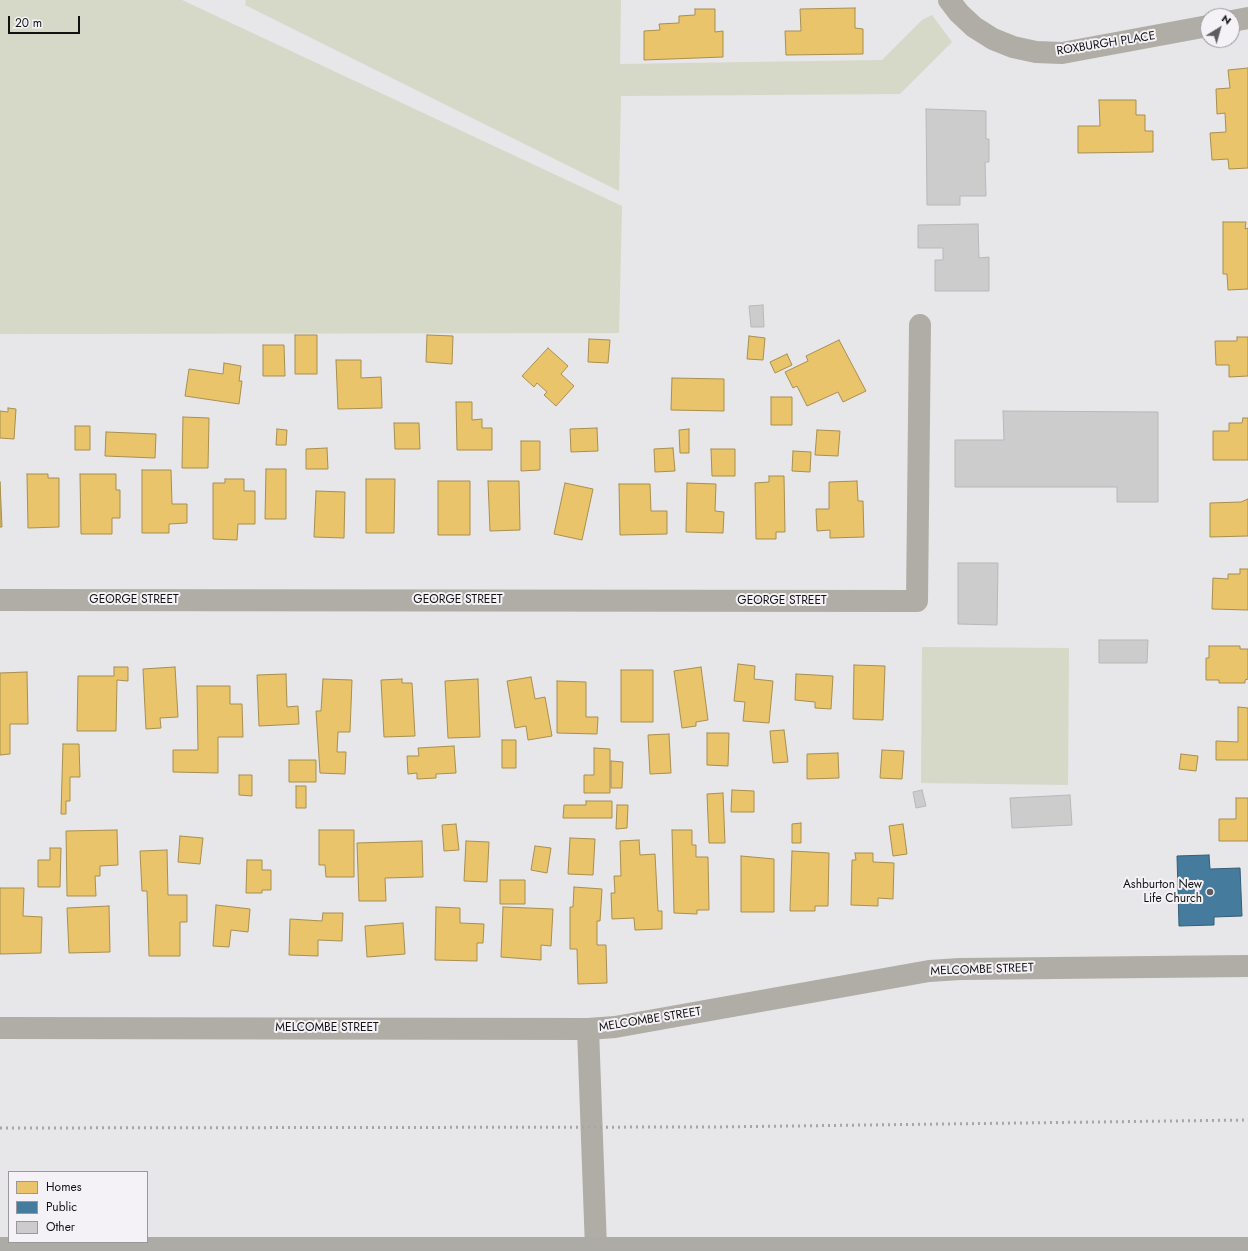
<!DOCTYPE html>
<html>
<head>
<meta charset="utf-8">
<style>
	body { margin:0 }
	#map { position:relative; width:1248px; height:1251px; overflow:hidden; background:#e7e6e8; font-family:Jost,sans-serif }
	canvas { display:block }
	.legend { position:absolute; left:8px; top:1171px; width:140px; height:72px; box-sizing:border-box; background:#f4f2f6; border:1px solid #9a989b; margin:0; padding:5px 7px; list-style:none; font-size:12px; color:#121213 }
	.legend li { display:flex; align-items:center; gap:8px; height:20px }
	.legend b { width:20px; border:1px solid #9a989b }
	.north { position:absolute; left:1200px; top:8px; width:40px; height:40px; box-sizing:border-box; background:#f4f2f6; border:1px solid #9a989b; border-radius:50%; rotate:37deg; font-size:11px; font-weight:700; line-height:16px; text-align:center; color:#121213 }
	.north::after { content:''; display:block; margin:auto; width:14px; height:18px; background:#5d5c5e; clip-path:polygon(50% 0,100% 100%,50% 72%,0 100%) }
	.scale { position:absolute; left:8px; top:16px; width:72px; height:18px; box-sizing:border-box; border:2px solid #121213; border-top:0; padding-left:5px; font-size:12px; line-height:14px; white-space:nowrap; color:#121213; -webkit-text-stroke:3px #f4f2f6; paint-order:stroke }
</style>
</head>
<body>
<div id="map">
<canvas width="1248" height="1251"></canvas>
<ul class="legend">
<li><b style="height:11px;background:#e9c46a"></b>Homes</li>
<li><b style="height:11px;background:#457b9d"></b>Public</li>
<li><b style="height:11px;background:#cdcccd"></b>Other</li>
</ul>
<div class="north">N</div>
<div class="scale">20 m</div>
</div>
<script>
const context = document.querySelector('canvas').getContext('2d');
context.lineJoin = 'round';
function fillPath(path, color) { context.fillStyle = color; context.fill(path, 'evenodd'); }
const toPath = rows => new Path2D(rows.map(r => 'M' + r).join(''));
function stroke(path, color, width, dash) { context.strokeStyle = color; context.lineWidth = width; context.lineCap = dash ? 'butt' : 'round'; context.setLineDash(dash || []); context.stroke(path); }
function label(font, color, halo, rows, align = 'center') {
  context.font = font + ' Jost,sans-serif'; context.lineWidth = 4; context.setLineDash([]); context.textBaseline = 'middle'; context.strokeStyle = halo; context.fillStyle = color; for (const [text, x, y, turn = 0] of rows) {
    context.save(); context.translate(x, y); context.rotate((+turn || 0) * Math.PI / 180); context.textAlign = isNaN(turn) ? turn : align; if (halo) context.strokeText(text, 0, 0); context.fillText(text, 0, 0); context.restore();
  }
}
fillPath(toPath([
	[0,0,182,0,622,206,619,333,0,334],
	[246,0,621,0,620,64,882,60,922,20,932,15,952,42,900,94,621,96,619,191,245,5],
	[922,647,1069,648,1068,785,921,783]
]), '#d6d8c8');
const homes = toPath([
	[855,8,855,28,863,29,863,54,786,55,785,31,801,31,800,9,855,8],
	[695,9,715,9,715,32,723,31,723,57,644,60,644,31,660,30,659,24,679,23,679,16,695,15,695,9],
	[1248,68,1248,168,1229,169,1228,159,1212,160,1210,133,1226,132,1225,113,1217,114,1216,89,1230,88,1228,70,1248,68],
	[1099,100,1136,100,1136,115,1145,115,1145,131,1153,131,1153,152,1078,153,1078,126,1100,126,1099,100],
	[1223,222,1246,222,1245,229,1248,228,1248,289,1228,290,1227,274,1223,274,1223,222],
	[295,335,317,335,317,374,295,374,295,335],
	[427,335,453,336,452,364,426,362,427,335],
	[749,336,765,338,763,360,747,359,749,336],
	[1237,337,1248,337,1248,376,1229,377,1229,365,1216,365,1215,341,1237,341,1237,337],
	[589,339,610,340,608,363,588,362,589,339],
	[839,340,866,391,843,402,838,392,807,406,797,386,793,388,785,372,808,361,806,356,839,340],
	[263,345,284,345,285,376,263,376,263,345],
	[548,348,568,366,561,374,574,386,556,406,544,395,547,392,537,383,534,387,522,376,548,348],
	[787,354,792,365,775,373,770,362,787,354],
	[336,360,361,360,361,378,381,377,382,408,338,409,336,360],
	[224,363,241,366,239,381,242,381,239,404,185,396,189,369,223,374,224,363],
	[672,378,724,379,724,411,671,410,672,378],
	[771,397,792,397,792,425,771,425,771,397],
	[456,402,472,402,472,420,482,419,482,428,492,428,492,450,457,450,456,402],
	[8,408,16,409,14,439,0,438,0,411,8,412,8,408],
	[183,417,209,418,208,468,182,468,183,417],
	[1243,418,1248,418,1248,460,1213,460,1213,431,1229,431,1229,423,1242,423,1243,418],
	[394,423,419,423,420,449,395,449,394,423],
	[75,426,90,426,90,450,75,450,75,426],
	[597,428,598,451,571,452,570,429,597,428],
	[277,429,287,430,286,445,276,445,277,429],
	[689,429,689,453,680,453,679,430,689,429],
	[817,430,840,431,838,456,815,455,817,430],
	[106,432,156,434,155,458,105,456,106,432],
	[521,441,540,441,540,470,521,471,521,441],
	[327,448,328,469,306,469,306,449,327,448],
	[673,448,675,471,655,472,654,449,673,448],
	[711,449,735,449,735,476,712,476,711,449],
	[793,451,811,452,810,472,792,471,793,451],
	[266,469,286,469,286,519,265,519,266,469],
	[142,470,171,470,172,504,187,504,187,523,169,524,169,533,142,533,142,470],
	[27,474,48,474,48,478,59,478,59,527,28,528,27,474],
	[80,474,116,474,116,490,120,490,120,518,112,518,112,534,81,534,80,474],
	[769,476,784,476,785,532,776,532,776,539,756,539,755,483,769,482,769,476],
	[225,479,244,479,244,491,255,491,255,524,238,524,237,540,213,539,213,483,225,483,225,479],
	[366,479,395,479,394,533,366,533,366,479],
	[438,481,470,481,470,535,438,535,438,481],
	[488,481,519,481,520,530,490,531,488,481],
	[857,481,858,501,863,501,864,537,830,538,830,530,817,531,816,509,829,509,829,482,857,481],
	[0,482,2,527,0,527,0,482],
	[565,483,593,489,582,540,554,534,565,483],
	[687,483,716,484,715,511,724,512,723,533,686,532,687,483],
	[619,484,650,484,651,511,667,511,667,534,620,535,619,484],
	[316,491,345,492,344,538,314,537,316,491],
	[1248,499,1248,536,1210,537,1210,503,1241,502,1248,499],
	[1240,569,1248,569,1248,610,1212,609,1213,578,1228,579,1228,574,1240,574,1240,569],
	[1209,646,1240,646,1240,649,1248,649,1248,679,1245,680,1245,683,1219,683,1219,680,1206,680,1206,658,1209,658,1209,646],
	[738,664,755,666,754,679,773,681,769,723,743,721,745,702,734,701,738,664],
	[854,665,885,666,883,720,853,719,854,665],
	[114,667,128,667,128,681,117,680,116,731,77,731,78,676,114,676,114,667],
	[175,667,178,717,160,718,161,728,146,729,143,669,175,667],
	[701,667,708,720,696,722,696,726,682,728,674,671,701,667],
	[621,670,653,670,653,722,621,722,621,670],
	[27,672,28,724,10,724,10,754,0,755,0,673,27,672],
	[286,674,287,707,298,706,299,724,259,726,257,675,286,674],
	[796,674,833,676,831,709,815,708,815,702,795,700,796,674],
	[531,677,535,699,545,697,552,736,528,740,526,726,515,728,507,681,531,677],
	[323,679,352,680,350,732,338,732,337,752,346,752,345,774,320,773,316,711,321,711,323,679],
	[402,679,402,683,412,683,415,736,384,737,381,680,402,679],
	[478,679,480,737,448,738,445,681,478,679],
	[557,681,586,682,586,717,598,717,597,734,557,733,557,681],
	[197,686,230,686,230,704,242,704,243,737,218,737,218,773,173,772,173,750,198,750,197,686],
	[1238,707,1248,708,1248,760,1216,760,1216,741,1238,742,1238,707],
	[784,730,788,762,773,763,770,731,784,730],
	[707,733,729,733,728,766,707,765,707,733],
	[669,734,671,773,650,774,648,735,669,734],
	[502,740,516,740,516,768,502,768,502,740],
	[63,744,79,744,80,777,70,777,70,801,66,801,66,814,61,814,63,744],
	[454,746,456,773,436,774,436,778,417,779,417,773,408,774,407,756,419,756,418,748,454,746],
	[594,748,610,749,610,793,584,793,584,775,594,775,594,748],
	[882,750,904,751,902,779,880,778,882,750],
	[838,753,839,778,807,779,807,754,838,753],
	[1181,754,1198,756,1196,771,1179,769,1181,754],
	[289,760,316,760,316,782,289,782,289,760],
	[611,761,623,762,622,788,611,788,611,761],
	[239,775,252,775,252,796,239,795,239,775],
	[296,786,306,786,306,808,296,808,296,786],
	[732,790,754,791,754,812,731,812,732,790],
	[723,793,725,843,709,843,707,794,723,793],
	[1236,798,1248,798,1248,841,1219,841,1219,819,1236,819,1236,798],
	[586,801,612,801,612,818,563,818,564,805,586,805,586,801],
	[617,805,628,805,627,828,616,829,617,805],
	[801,823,801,843,792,843,792,824,801,823],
	[456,824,459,850,444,851,442,825,456,824],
	[903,824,907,854,893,856,889,826,903,824],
	[117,830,118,865,100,866,100,876,95,876,96,896,67,896,66,831,117,830],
	[319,830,354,830,354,877,326,877,325,865,319,865,319,830],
	[672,830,692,830,692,845,696,845,696,857,708,857,709,910,697,910,697,914,674,913,672,830],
	[180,836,203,838,200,864,178,862,180,836],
	[570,838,595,839,593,875,568,874,570,838],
	[639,840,640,855,655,854,658,911,662,911,662,929,635,930,634,918,612,919,611,893,615,893,614,876,621,876,620,841,639,840],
	[422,841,423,877,385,878,386,901,359,901,357,843,422,841],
	[466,841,489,842,487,882,464,881,466,841],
	[535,846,551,848,547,873,531,870,535,846],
	[50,848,61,848,60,887,38,887,38,860,50,860,50,848],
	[167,850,168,895,187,895,187,922,180,922,180,956,149,956,147,891,142,891,140,851,167,850],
	[792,851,829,853,828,906,815,906,815,911,790,911,792,851],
	[855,853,873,853,873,862,894,863,893,899,878,898,878,906,851,905,852,860,856,860,855,853],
	[741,856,774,859,774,912,741,912,741,856],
	[247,860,262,860,262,870,271,870,271,890,262,890,262,893,246,893,247,860],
	[500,880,525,880,525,904,500,904,500,880],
	[574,887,602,889,600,921,597,921,597,945,606,945,607,983,578,984,577,949,570,949,570,907,573,907,574,887],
	[0,888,24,888,23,916,42,917,41,953,0,954,0,888],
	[216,905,250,909,248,932,231,930,229,947,213,946,216,905],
	[109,906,110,952,69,953,67,908,109,906],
	[436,907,460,908,460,923,484,924,483,943,477,943,477,961,435,960,436,907],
	[503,907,553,909,551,946,541,945,541,960,501,957,503,907],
	[323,913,343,913,342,941,318,940,318,956,289,955,290,919,322,921,323,913],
	[403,923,405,954,367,957,365,926,403,923]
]);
fillPath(homes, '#e9c46a');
stroke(homes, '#a88f50', 1);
const public = toPath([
	[1209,855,1210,869,1240,868,1242,916,1214,917,1214,925,1179,926,1177,856,1209,855]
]);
fillPath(public, '#457b9d');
stroke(public, '#365c74', 1);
const building = toPath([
	[926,109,986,111,986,139,989,139,989,162,985,162,986,196,960,196,960,205,927,205,926,109],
	[978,224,979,258,989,257,989,291,935,291,935,260,943,260,943,248,918,248,918,225,978,224],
	[763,305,764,327,751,327,749,306,763,305],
	[1003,411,1158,412,1158,502,1117,502,1117,487,955,487,955,440,1004,440,1003,411],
	[958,563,998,563,997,625,958,624,958,563],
	[1099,640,1148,640,1147,663,1099,663,1099,640],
	[922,790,926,806,916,808,913,792,922,790],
	[1070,795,1072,825,1012,828,1010,798,1070,795]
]);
fillPath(building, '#cdcccd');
stroke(building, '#b9b8b9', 1);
stroke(toPath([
	[949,0,959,13,974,27,993,39,1013,47,1036,52,1062,53,1208,26],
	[1232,21,1248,18],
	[0,600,917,601,920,325],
	[0,1028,588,1029,615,1027,929,971,960,969,1248,966],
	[588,1029,596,1248]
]), '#b0ada6', 22);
stroke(toPath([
	[0,1248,1248,1248]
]), '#adaba6', 22);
stroke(toPath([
	[0,1128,715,1127,1248,1120]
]), '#a7a6a3', 3, [2, 4]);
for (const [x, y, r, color] of [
	[1210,892,4,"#5d5c5e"]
]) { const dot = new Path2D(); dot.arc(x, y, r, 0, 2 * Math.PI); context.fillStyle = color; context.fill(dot); stroke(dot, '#f4f2f6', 1.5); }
label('12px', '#121213', '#f4f2f6', [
	["ROXBURGH PLACE",1106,44,-9],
	["GEORGE STREET",134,600],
	["GEORGE STREET",458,600],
	["GEORGE STREET",782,601],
	["MELCOMBE STREET",982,970,-2],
	["MELCOMBE STREET",650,1020,-9],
	["MELCOMBE STREET",327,1028]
]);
label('12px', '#121213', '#f4f2f6', [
	["Ashburton New",1202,885],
	["Life Church",1202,899]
], 'right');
</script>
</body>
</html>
